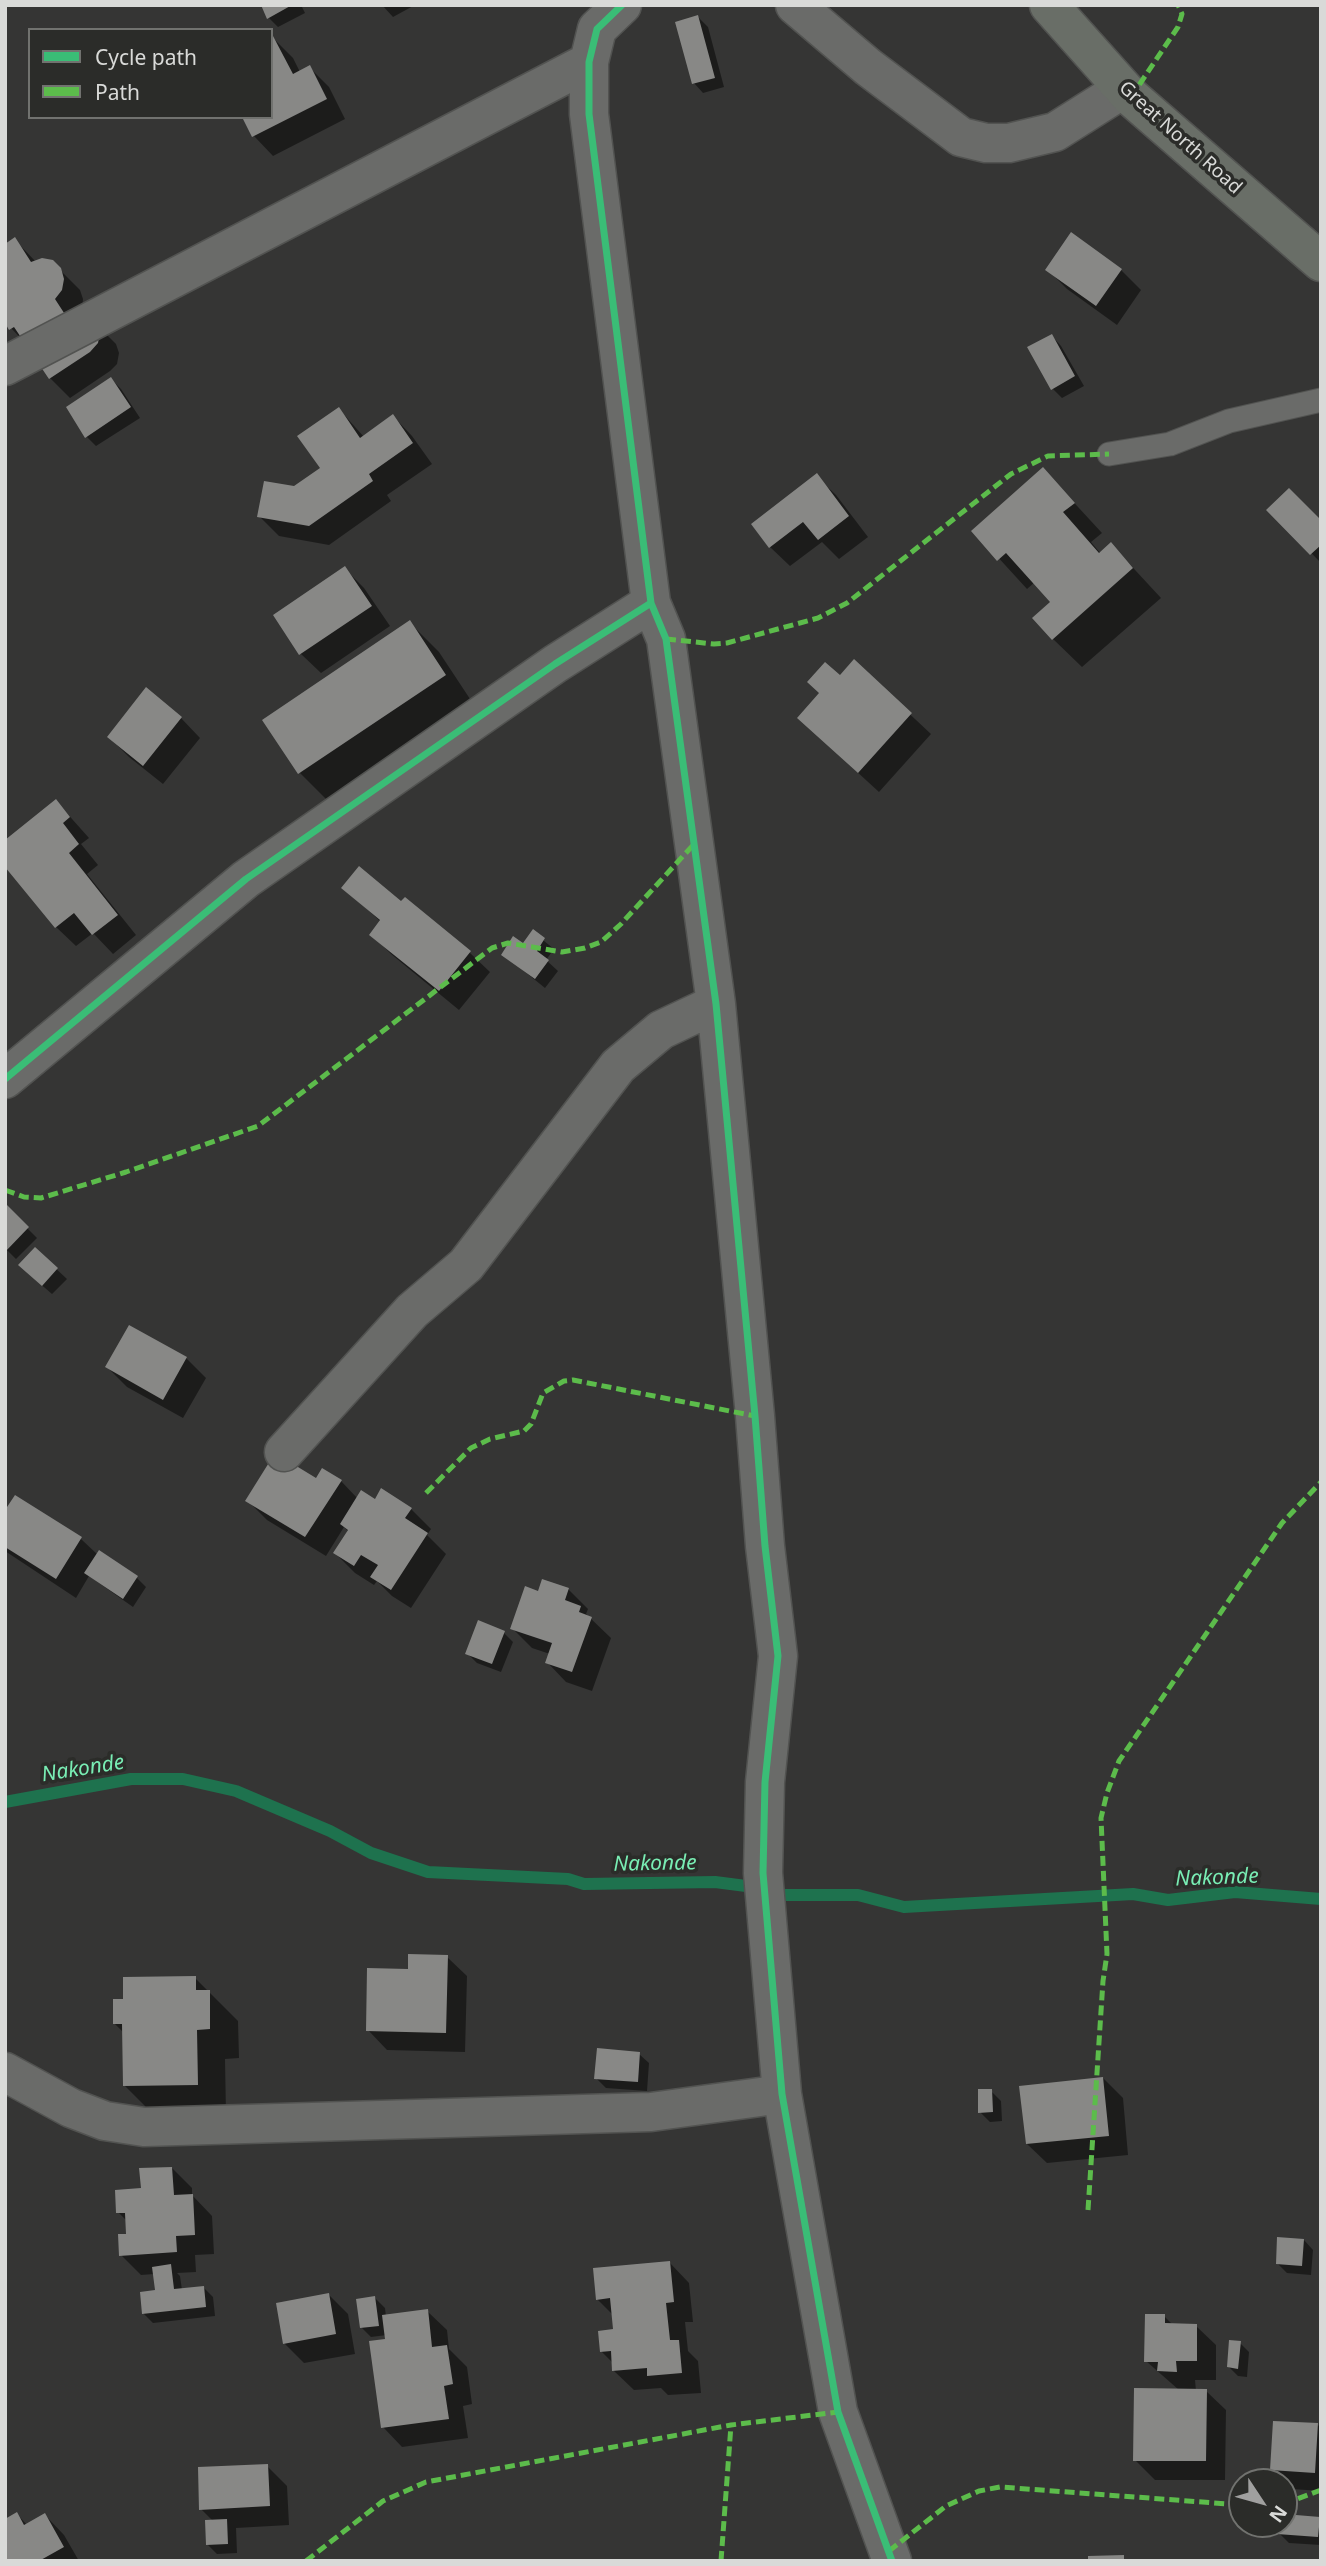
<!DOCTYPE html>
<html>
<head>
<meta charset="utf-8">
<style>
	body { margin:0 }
	#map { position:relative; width:1326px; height:2566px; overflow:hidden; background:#353534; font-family:"Noto Sans",sans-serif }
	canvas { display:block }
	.frame { position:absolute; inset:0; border:7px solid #d9dad8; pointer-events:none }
	.legend { position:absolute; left:28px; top:28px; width:245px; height:91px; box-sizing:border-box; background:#2b2c29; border:2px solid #71726f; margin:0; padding:9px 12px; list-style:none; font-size:21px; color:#d9dad8 }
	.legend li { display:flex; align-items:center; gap:14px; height:35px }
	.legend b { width:35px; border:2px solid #71726f }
	.north { position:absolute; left:1228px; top:2468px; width:70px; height:70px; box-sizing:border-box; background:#2b2c29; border:2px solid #71726f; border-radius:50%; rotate:126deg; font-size:19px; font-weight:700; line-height:28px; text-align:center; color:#d9dad8 }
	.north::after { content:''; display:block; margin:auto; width:24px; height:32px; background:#a0a09f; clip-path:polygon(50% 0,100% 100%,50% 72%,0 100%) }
</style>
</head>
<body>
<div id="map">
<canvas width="1326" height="2566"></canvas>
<div class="frame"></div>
<ul class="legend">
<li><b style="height:9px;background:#3abd76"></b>Cycle path</li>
<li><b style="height:9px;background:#5cbc4b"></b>Path</li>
</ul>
<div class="north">N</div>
</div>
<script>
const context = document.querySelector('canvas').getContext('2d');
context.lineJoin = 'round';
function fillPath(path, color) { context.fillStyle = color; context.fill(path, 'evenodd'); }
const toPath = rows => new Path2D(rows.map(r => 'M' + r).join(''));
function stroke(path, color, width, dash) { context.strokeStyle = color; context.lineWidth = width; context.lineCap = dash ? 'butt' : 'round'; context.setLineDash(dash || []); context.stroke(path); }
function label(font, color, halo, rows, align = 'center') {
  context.font = font + ' "Noto Sans",sans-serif'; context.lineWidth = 7; context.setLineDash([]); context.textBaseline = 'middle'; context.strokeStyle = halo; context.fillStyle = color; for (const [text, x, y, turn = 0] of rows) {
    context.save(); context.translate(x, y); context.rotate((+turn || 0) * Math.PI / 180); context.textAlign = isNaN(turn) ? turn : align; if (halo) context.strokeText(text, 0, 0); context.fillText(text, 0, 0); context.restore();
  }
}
fillPath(toPath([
	[264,5,301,5,305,13,278,27,269,18],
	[382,5,415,5,393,17],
	[698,17,708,27,724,87,703,93,694,83],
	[273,38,293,58,300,72,309,67,329,87,345,119,273,156,254,136,244,117,271,117],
	[1071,235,1121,270,1141,290,1117,325,1067,289,1047,269],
	[15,240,36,262,52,262,80,290,83,299,82,310,116,344,119,353,117,364,110,371,70,398,50,378,30,348,11,328],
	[1052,336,1061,346,1084,386,1062,398,1053,389],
	[111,379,121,389,140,418,96,446,87,437],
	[339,409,364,437,393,416,412,436,432,464,387,495,391,501,329,545,279,536,259,516,322,469],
	[1043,469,1102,533,1091,542,1101,554,1111,544,1161,598,1082,667,1053,639,1052,602,1035,582,1027,589,974,531],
	[816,476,836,495,868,537,839,559,822,542,790,566,770,547],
	[1269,510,1321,522,1321,563],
	[344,568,364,588,390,626,321,673,301,654,275,616],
	[410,623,439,652,474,705,329,802,300,773],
	[854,662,931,734,879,792,819,737,840,678],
	[181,718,200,738,163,784,129,757,109,737],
	[56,801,89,838,81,844,98,865,87,874,136,935,113,954,93,933,76,946,56,927],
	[344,888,401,903,405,900,470,953,490,972,459,1010,391,954,371,934,381,922],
	[533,932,554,949,546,960,558,971,545,988,503,954,524,946],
	[5,1206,37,1238,16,1259,5,1248],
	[35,1249,67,1279,52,1294,30,1275],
	[186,1358,206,1378,183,1418,127,1387,107,1367],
	[316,1480,341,1481,358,1499,411,1509,431,1529,427,1535,446,1554,411,1608,392,1596,377,1581,374,1585,355,1573,335,1553,349,1532,344,1527,326,1556,267,1520,247,1500],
	[5,1513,81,1539,98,1555,137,1578,146,1587,133,1607,89,1576,76,1598,5,1551],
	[568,1589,588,1609,586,1614,611,1638,592,1691,566,1682,547,1662,550,1654,532,1648,512,1628,539,1593],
	[504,1633,513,1642,501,1672,477,1663,467,1653],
	[447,1957,467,1976,465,2052,387,2050,368,2030,409,1971],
	[195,1978,238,2021,239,2058,225,2059,226,2114,153,2114,124,2085,124,2033,114,2023,125,2001],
	[639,2054,649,2063,647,2091,606,2088,596,2078],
	[1103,2078,1123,2098,1128,2155,1047,2163,1027,2144],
	[991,2091,1001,2101,1002,2121,990,2122,980,2112],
	[172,2168,192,2188,192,2195,212,2216,214,2254,195,2255,196,2272,177,2273,180,2276,182,2290,203,2287,213,2297,215,2316,153,2323,143,2313,156,2292,154,2274,141,2275,121,2255,128,2236,127,2221,118,2212,142,2190],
	[1304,2240,1313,2250,1311,2275,1287,2273,1278,2264],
	[670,2263,689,2283,693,2322,685,2322,688,2351,698,2361,701,2393,668,2395,661,2388,634,2390,614,2371,613,2363,601,2351,614,2331,613,2315,597,2299],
	[329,2295,348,2314,355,2354,304,2363,284,2343],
	[375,2298,385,2308,386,2317,427,2311,447,2330,449,2349,467,2367,472,2404,463,2406,468,2438,402,2447,383,2427,387,2335,371,2337,362,2328],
	[1164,2316,1173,2325,1196,2326,1216,2345,1216,2380,1195,2380,1196,2391,1206,2391,1226,2410,1225,2480,1155,2480,1135,2460,1179,2390,1146,2361],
	[1240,2343,1249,2352,1247,2377,1238,2376,1229,2367],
	[1318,2425,1321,2428,1321,2491,1292,2489,1272,2470],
	[267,2466,287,2486,289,2525,236,2528,237,2553,217,2554,208,2545,213,2521,201,2509],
	[17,2514,27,2525,45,2515,64,2535,79,2561,5,2561],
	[1284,2516,1319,2519,1321,2545,1289,2543,1279,2533,1280,2524,1284,2524]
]), '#0007');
stroke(toPath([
	[5,1802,131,1779,183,1779,236,1791,330,1831,371,1853,428,1872,568,1879,584,1884,715,1882,746,1886,771,1895,858,1895,904,1907,1133,1894,1168,1900,1235,1892,1321,1899]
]), '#1e724e', 12);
fillPath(toPath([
	[261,5,292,5,267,19],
	[698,15,715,78,692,84,675,22],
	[273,36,293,74,310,65,327,99,252,137,242,117,271,117,271,37],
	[1071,232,1122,269,1096,306,1045,270],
	[15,237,31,262,42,258,53,260,61,268,64,279,62,290,55,299,66,316,100,332,98,343,90,352,49,379,14,327,9,330,5,323,5,244],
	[1052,334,1075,376,1051,390,1027,347],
	[111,377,131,407,85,438,66,407],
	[339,407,360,438,393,414,413,443,369,474,373,481,309,526,257,517,264,481,294,486,320,468,297,436],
	[1043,467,1075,503,1063,512,1099,553,1111,542,1133,568,1052,640,1032,618,1050,602,1006,553,997,561,971,531],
	[817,473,849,516,818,540,803,522,769,548,751,524],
	[1289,488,1321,520,1321,545,1310,555,1266,510],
	[345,566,372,606,299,655,273,615],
	[410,620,446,675,298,774,262,720],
	[854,659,912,713,858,773,797,718,819,693,807,682,825,662,840,675],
	[146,687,182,717,143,766,107,737],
	[56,799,70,817,63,823,79,844,69,853,118,915,92,935,74,913,55,928,5,867,5,840],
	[359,866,401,901,405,897,471,951,439,991,369,935,380,920,341,888],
	[533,929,545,938,537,951,549,960,535,979,501,955,513,936,523,943],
	[5,1203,29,1227,5,1252],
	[35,1247,58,1268,42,1286,18,1265],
	[129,1325,187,1357,163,1400,105,1367],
	[275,1453,316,1478,322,1468,342,1480,305,1537,245,1501],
	[381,1488,412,1508,405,1518,428,1533,391,1590,370,1577,378,1565,361,1555,354,1566,333,1553,348,1530,340,1524,361,1490,375,1499],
	[15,1495,82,1537,56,1579,5,1547,5,1510],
	[99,1550,138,1576,123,1599,84,1573],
	[542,1579,569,1588,565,1600,581,1606,579,1612,592,1617,572,1672,545,1663,552,1643,510,1629,525,1586,538,1591],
	[478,1620,505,1631,492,1664,465,1654],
	[408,1954,448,1955,446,2033,366,2031,367,1968,408,1969],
	[196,1976,196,1990,210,1990,210,2029,197,2030,198,2085,123,2086,122,2024,113,2024,113,1999,123,1999,123,1977],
	[597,2048,640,2052,638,2082,594,2079],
	[1103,2077,1109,2136,1026,2144,1019,2086],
	[978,2089,992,2089,993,2112,978,2113],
	[172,2167,174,2195,193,2194,195,2235,176,2236,177,2252,119,2256,118,2234,126,2234,125,2213,116,2213,115,2190,141,2188,139,2168],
	[1277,2237,1304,2239,1302,2266,1276,2264],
	[670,2261,674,2302,666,2303,670,2340,679,2340,682,2373,647,2376,647,2368,612,2371,611,2351,600,2352,598,2331,613,2329,610,2298,596,2300,593,2268],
	[171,2264,174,2289,204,2286,206,2307,142,2314,140,2292,155,2290,152,2267],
	[329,2293,336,2334,283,2344,276,2303],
	[375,2296,379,2326,360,2328,356,2299],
	[428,2309,432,2347,447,2345,453,2384,444,2386,449,2419,381,2428,369,2341,385,2339,382,2315],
	[1145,2314,1165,2314,1165,2323,1197,2324,1197,2361,1176,2361,1177,2372,1157,2371,1158,2362,1144,2362],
	[1229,2340,1241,2341,1238,2369,1227,2367],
	[1134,2388,1207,2389,1206,2461,1133,2461],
	[1273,2421,1318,2423,1315,2473,1270,2470],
	[268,2464,270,2506,199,2510,198,2467],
	[17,2512,24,2525,45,2513,64,2547,39,2561,5,2561,5,2519],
	[1284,2514,1320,2517,1318,2537,1277,2534,1278,2524,1284,2524],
	[227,2519,228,2544,206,2545,205,2520],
	[1124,2555,1124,2561,1088,2561,1088,2556]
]), '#888886');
const service = toPath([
	[1109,454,1170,444,1229,421,1321,400]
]);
const minor = toPath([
	[622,5,597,29,589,62,589,114,651,603,666,639,716,1004,755,1416,765,1546,778,1656,765,1782,763,1873,782,2094,838,2412,892,2561],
	[795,5,868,67,961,137,986,143,1009,143,1055,132,1123,89],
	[5,366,589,62],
	[5,1079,246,879,555,664,651,603],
	[284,1452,412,1311,466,1265,618,1066,661,1030,716,1004],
	[5,2072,71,2108,105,2121,144,2127,651,2112,782,2094]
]);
const trunk = toPath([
	[1049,5,1131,97,1321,262]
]);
stroke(service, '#525351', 25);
stroke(minor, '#525351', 41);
stroke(trunk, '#525351', 41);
stroke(service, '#6a6b69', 23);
stroke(minor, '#6a6b69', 38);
stroke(trunk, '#696e67', 38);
stroke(toPath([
	[1131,97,1178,27,1182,14,1178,5],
	[666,639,714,644,727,643,818,618,847,603,1011,474,1048,456,1109,454],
	[5,1190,24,1197,41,1198,126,1172,258,1126,492,948,508,943,562,952,585,948,601,942,621,924,695,843],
	[426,1493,471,1448,490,1439,524,1431,531,1424,543,1393,564,1381,573,1380,755,1416],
	[1088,2210,1103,1981,1107,1954,1101,1818,1107,1793,1119,1761,1282,1523,1321,1482],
	[1284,2504,1321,2490],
	[889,2551,946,2506,979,2491,1000,2487,1242,2505],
	[306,2561,383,2501,426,2482,731,2425,838,2412],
	[721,2561,731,2425]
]), '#5cbc4b', 5, [10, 5]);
stroke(toPath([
	[622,5,597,29,589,62,589,114,651,603,666,639,716,1004,755,1416,765,1546,778,1656,765,1782,763,1873,782,2094,838,2412,892,2561],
	[5,1079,246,879,555,664,651,603]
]), '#3abd76', 7);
label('19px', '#d9dad8', '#2b2c29', [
	["Great North Road",1180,138,42]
]);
label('italic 21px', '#79edb4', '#2b2c29', [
	["Nakonde",83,1769,-9],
	["Nakonde",655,1864,-1],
	["Nakonde",1217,1878,-2]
]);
</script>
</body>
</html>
